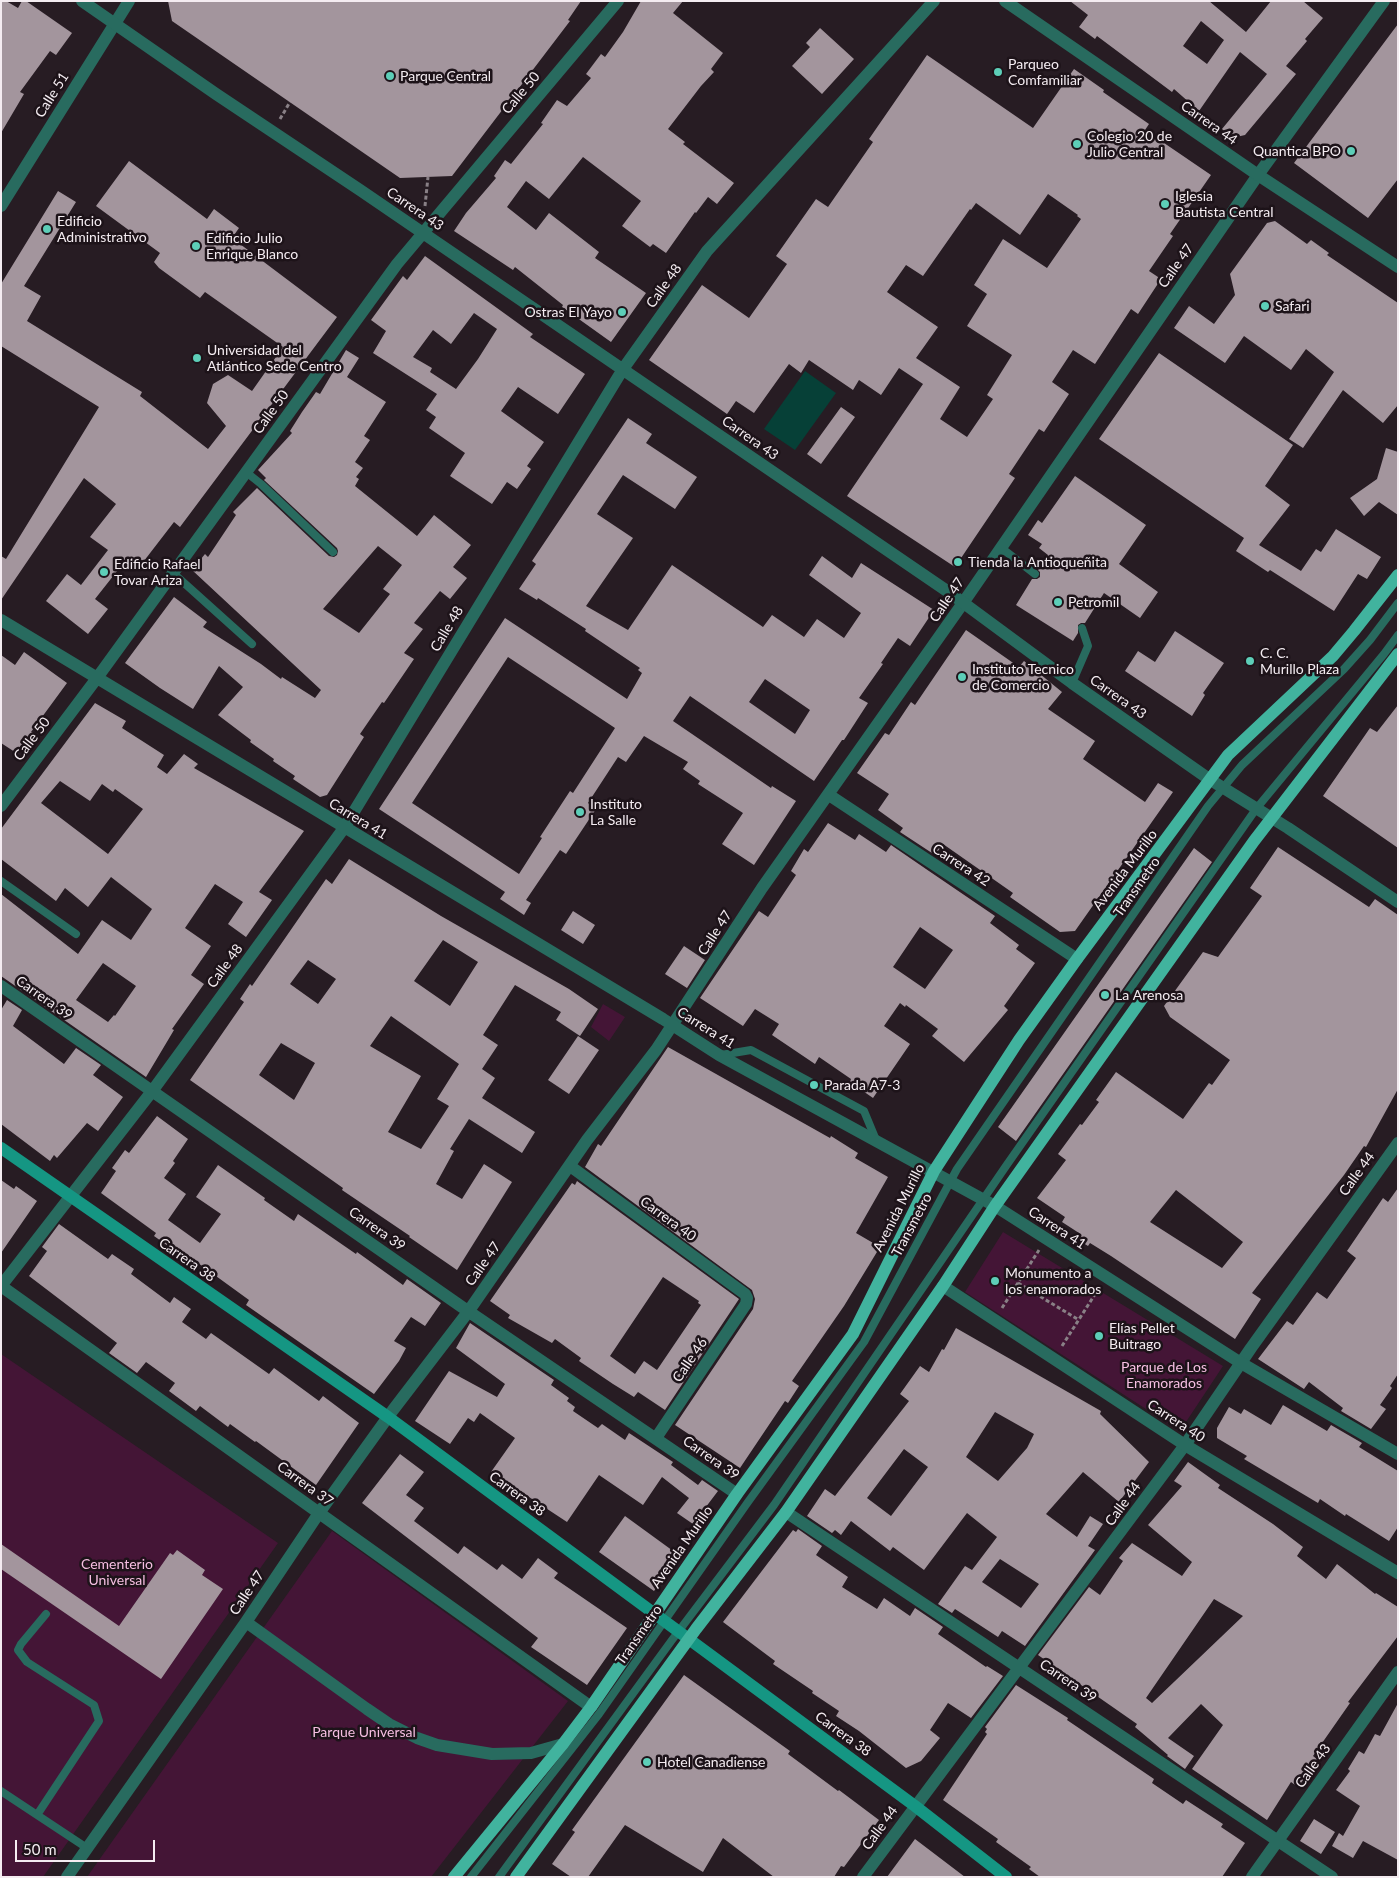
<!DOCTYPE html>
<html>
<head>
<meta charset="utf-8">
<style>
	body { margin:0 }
	#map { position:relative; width:1399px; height:1878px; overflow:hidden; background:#271c23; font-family:Lato,sans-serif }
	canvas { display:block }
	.frame { position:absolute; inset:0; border:2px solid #f4ecf1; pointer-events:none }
	.scale { position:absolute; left:15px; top:1840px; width:140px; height:22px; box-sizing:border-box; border:2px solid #f4ecf1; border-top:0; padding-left:6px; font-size:15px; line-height:18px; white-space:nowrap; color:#f4ecf1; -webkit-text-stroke:4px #1d1319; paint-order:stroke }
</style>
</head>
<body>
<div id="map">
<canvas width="1399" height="1878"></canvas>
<div class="frame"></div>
<div class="scale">50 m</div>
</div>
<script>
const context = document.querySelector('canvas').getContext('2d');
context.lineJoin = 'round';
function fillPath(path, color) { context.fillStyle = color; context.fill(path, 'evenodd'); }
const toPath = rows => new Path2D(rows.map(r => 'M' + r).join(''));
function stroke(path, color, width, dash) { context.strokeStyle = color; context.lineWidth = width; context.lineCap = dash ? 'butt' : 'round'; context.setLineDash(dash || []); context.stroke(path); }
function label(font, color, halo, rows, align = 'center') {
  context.font = font + ' Lato,sans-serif'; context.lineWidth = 5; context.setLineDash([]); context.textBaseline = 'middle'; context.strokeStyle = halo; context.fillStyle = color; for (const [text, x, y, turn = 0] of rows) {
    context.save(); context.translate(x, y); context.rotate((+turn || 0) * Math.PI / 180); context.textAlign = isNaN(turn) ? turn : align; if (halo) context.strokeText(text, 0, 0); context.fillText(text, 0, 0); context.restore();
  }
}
fillPath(toPath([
	[603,1004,625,1017,609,1041,591,1027],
	[1003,1232,1223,1366,1180,1431,965,1292],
	[1,1354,278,1543,43,1877,1,1877],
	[332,1531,568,1701,431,1877,87,1877]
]), '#441536');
fillPath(toPath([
	[805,371,836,393,795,450,764,429]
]), '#064037');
fillPath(toPath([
	[1,1,6,1,18,8,22,1,26,1,72,33,56,55,50,51,20,92,24,94,1,133],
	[168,1,581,1,568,20,570,21,452,176,400,178,172,21],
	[641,1,683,1,673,13,723,53,711,69,714,72,701,86,668,129,685,142,683,144,734,183,717,204,708,197,696,213,695,212,666,253,653,244,650,247,622,226,641,201,583,157,549,199,526,181,507,207,536,230,549,213,599,252,595,258,646,293,611,342,562,307,563,305,515,267,513,270,454,231,466,213,496,178,494,176,505,160,511,164,543,124,541,123,557,100,567,106,591,78,586,74,601,54,605,57,623,32],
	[1070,1,1209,1,1246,32,1271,1,1303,1,1323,18,1305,39,1307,41,1286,66,1296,74,1245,135,1232,138,1222,129,1267,74,1240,52,1199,111,1174,89,1172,92,1097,36,1095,39,1079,27,1088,15],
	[1201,21,1224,40,1207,64,1183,46],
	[1398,24,1398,179,1368,218,1294,163],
	[820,28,854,59,822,94,792,66,810,47,806,43],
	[927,55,1033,128,1074,69,1104,90,1103,92,1149,124,1145,130,1211,175,1170,234,1173,236,1149,271,1161,279,1138,314,1131,309,1095,364,1073,350,1052,382,1069,394,1044,432,1039,429,1009,474,1015,478,955,567,847,496,923,384,899,368,881,395,859,380,853,390,809,360,801,373,789,364,754,413,736,401,727,414,649,360,702,285,749,318,787,264,776,256,816,199,828,207,873,142,869,139],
	[1048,194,1078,215,1077,216,1081,219,1047,268,1003,239,974,285,987,294,967,326,1012,355,987,395,993,399,967,437,940,419,960,387,916,358,938,327,887,292,906,265,923,276,970,209,971,210,976,203,1020,235],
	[129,161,207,219,214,209,239,228,232,238,337,317,180,527,174,522,137,570,125,561,95,599,108,609,88,634,46,601,67,574,81,585,108,550,90,537,116,504,84,478,1,600,1,556,6,559,99,407,1,346,1,284,58,191,76,202,24,286,41,296,27,321,142,392,140,396,208,449,226,426,207,403,213,384,228,375,252,391,283,347,205,292,200,298,159,268,154,262,160,253,96,206],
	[1275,221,1307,244,1311,240,1329,253,1327,255,1398,303,1398,405,1383,423,1343,390,1303,448,1289,439,1334,372,1306,349,1291,370,1244,336,1225,363,1174,328,1189,306,1214,324,1235,295,1230,274,1267,223],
	[425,256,533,334,530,337,585,374,558,414,518,387,501,411,544,442,527,466,531,469,517,489,507,482,492,504,450,476,465,453,429,428,436,417,426,410,437,394,373,353,386,331,371,320,403,276,407,280],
	[474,313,497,329,478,359,456,389,430,372,432,368,413,357,433,330,451,344],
	[346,350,359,358,347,377,386,402,364,436,370,440,355,462,363,468,356,477,359,479,355,486,417,536,434,515,471,545,453,567,467,578,450,599,440,591,414,623,423,629,404,653,414,659,384,703,382,702,360,734,364,737,327,795,320,797,293,779,295,776,273,761,274,759,250,742,251,740,218,715,243,687,219,666,193,709,160,688,125,663,174,597,207,622,203,627,261,664,281,679,282,677,315,698,321,690,192,570,205,554,208,557,236,515,233,512,257,488,329,556,334,557,337,555,338,551,337,548,264,480,266,478,258,470,292,433,290,431,302,412,316,392,320,394],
	[378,546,402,565,383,589,390,594,359,633,323,609],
	[1159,353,1293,445,1265,486,1290,505,1259,545,1301,571,1316,549,1321,552,1336,529,1381,557,1367,579,1358,574,1334,611,1270,570,1268,572,1236,551,1244,538,1099,439],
	[841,407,855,417,821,464,807,454],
	[628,418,652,434,646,443,697,477,675,509,623,475,597,514,633,538,586,606,628,630,672,565,763,627,772,615,804,637,817,619,844,638,861,613,809,575,822,556,852,578,861,563,934,610,910,646,898,638,881,663,883,664,859,698,868,703,844,740,842,740,814,781,690,696,673,721,771,788,772,786,796,801,754,865,722,844,743,813,698,784,700,781,683,769,688,762,644,736,626,762,618,757,588,803,596,809,566,854,560,850,526,900,531,903,524,915,500,899,505,892,379,809,505,618,627,699,642,673,638,670,640,668,585,631,586,629,538,598,537,600,519,589,536,564,532,561],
	[508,657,615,728,573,793,570,791,540,837,542,838,519,874,412,803],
	[765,679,810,710,795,734,749,702],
	[1386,448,1398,452,1398,515,1379,502,1364,516,1350,498,1377,479],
	[1075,476,1146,525,1119,564,1158,592,1140,618,1104,593,1085,623,1081,623,1078,625,1078,633,1073,641,1016,605,1032,579,1037,579,1040,577,1040,572,1038,570,1048,555,1039,548,1042,544,1028,535,1038,520,1042,523],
	[966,630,1019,667,1024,661,1062,692,1048,709,1095,741,1083,759,1145,802,1158,783,1173,792,1075,931,1060,932,1010,897,1013,893,943,844,935,855,900,832,903,828,878,810,889,794,857,773,885,733,889,735,911,702,915,705],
	[1175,631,1224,663,1203,693,1205,695,1192,716,1125,671,1138,651,1155,662],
	[24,652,67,683,31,732,33,733,18,754,1,743,1,655,15,665],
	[95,703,126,721,122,728,164,755,157,767,167,774,184,754,198,764,194,768,304,831,259,892,272,900,246,937,228,924,243,902,215,884,185,928,211,946,191,975,204,984,172,1029,174,1030,146,1077,1,976,1,894,78,954,102,920,131,940,152,909,111,877,88,907,65,888,56,901,1,859,1,829],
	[60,781,90,801,102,784,113,792,115,789,143,809,108,854,41,803],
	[103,963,136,986,115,1016,114,1015,108,1022,76,1000],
	[1398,705,1398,848,1323,796,1370,728,1377,732],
	[828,823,855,840,859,834,886,852,891,845,926,869,995,916,990,923,1019,945,1016,949,1035,963,1004,1006,1008,1010,964,1062,932,1036,938,1029,906,1005,905,1007,900,1003,884,1026,910,1044,873,1098,850,1082,851,1079,819,1057,815,1064,772,1035,779,1024,755,1009,743,1026,700,998,759,911,768,917,796,875,791,871,804,849,808,852],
	[920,927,953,950,925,989,893,967],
	[1278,847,1369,907,1375,899,1398,915,1398,1089,1366,1147,1364,1146,1344,1175,1252,1293,1261,1299,1235,1339,1111,1256,1090,1243,1088,1246,1075,1238,1079,1233,1062,1222,1065,1217,1037,1198,1066,1160,1058,1154,1080,1124,1082,1125,1099,1102,1096,1100,1116,1072,1183,1119,1209,1083,1212,1085,1230,1060,1170,1017,1164,1006,1203,952,1218,957,1262,896,1250,888],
	[1176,1190,1243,1242,1222,1268,1150,1222],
	[1194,848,1212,862,1016,1141,998,1127],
	[349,859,441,916,569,989,598,1009,580,1036,556,1020,561,1012,515,985,483,1035,498,1045,482,1069,495,1078,482,1098,535,1132,522,1153,469,1119,450,1149,454,1151,436,1184,462,1199,484,1164,512,1182,457,1270,409,1237,410,1236,342,1190,343,1188,190,1080,244,1002,240,999,250,984,252,986,326,879,332,884],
	[443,940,478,962,450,1006,414,981],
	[308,960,336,979,318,1004,290,984],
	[391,1016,459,1064,437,1099,449,1106,421,1149,388,1132,421,1076,370,1046],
	[281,1043,315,1063,294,1100,259,1075],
	[573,911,595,925,583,944,561,930],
	[684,946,705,960,687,988,665,974],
	[7,1000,22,1010,13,1026,64,1064,76,1048,101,1065,93,1075,123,1097,98,1131,87,1123,57,1158,54,1155,50,1161,1,1124,1,1010],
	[578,1036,599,1050,569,1094,548,1080],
	[668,1047,830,1138,831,1136,858,1153,855,1158,888,1177,856,1233,880,1247,844,1306,792,1381,799,1386,788,1403,785,1401,740,1468,675,1425,753,1309,755,1299,752,1290,585,1167,598,1144,601,1146],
	[157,1116,188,1139,173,1161,175,1163,164,1178,186,1194,168,1220,200,1243,221,1214,196,1197,218,1165,265,1198,264,1200,294,1221,298,1214,356,1254,357,1252,403,1285,407,1279,441,1303,425,1326,411,1317,394,1341,406,1348,399,1361,374,1394,246,1305,249,1300,187,1255,185,1258,154,1236,156,1233,101,1193,116,1171,112,1168,125,1150,129,1153],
	[1,1180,14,1189,16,1186,37,1201,1,1253],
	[577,1181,739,1299,665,1410,638,1392,634,1397,613,1384,579,1361,581,1358,555,1339,552,1343,508,1318,510,1315,490,1301,572,1183,575,1185],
	[663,1277,699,1301,698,1303,701,1305,657,1370,644,1361,635,1374,610,1356],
	[1398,1188,1398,1374,1390,1386,1392,1388,1380,1405,1386,1409,1371,1429,1341,1411,1343,1408,1309,1382,1304,1389,1258,1359,1287,1321,1293,1325,1317,1292,1327,1299,1356,1258,1347,1251,1383,1198,1388,1202],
	[59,1224,108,1259,112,1254,134,1269,131,1274,170,1303,174,1297,191,1309,182,1322,206,1339,211,1333,269,1374,274,1368,319,1401,323,1396,359,1423,316,1485,256,1441,255,1442,230,1424,228,1427,200,1406,196,1411,169,1391,175,1383,146,1362,137,1373,109,1353,117,1343,29,1276,47,1251,42,1247],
	[470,1323,554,1380,551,1385,569,1398,567,1401,575,1407,573,1411,598,1428,602,1424,625,1440,629,1433,673,1462,671,1465,698,1485,702,1480,718,1491,693,1524,677,1513,689,1498,662,1477,643,1505,599,1475,567,1522,491,1472,515,1438,480,1413,474,1422,468,1418,450,1444,415,1421,449,1371,497,1397,505,1384,456,1348],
	[956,1328,1101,1411,1100,1414,1149,1462,1119,1502,1083,1472,1046,1514,1077,1537,1090,1516,1103,1524,1088,1546,1095,1550,1025,1646,1002,1631,998,1637,955,1609,952,1613,938,1604,965,1566,972,1570,997,1537,967,1513,924,1570,893,1547,890,1551,851,1521,841,1535,835,1530,832,1533,807,1516,825,1489,835,1496,909,1401,900,1394,920,1366,929,1372,942,1349,944,1350],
	[995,1412,1034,1434,1027,1448,998,1481,966,1457],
	[904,1449,928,1467,891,1516,867,1498],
	[1000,1559,1039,1584,1021,1608,982,1582],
	[1283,1405,1327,1431,1331,1425,1362,1443,1359,1447,1398,1471,1398,1527,1389,1541,1346,1514,1345,1516,1320,1499,1318,1503,1244,1459,1247,1456,1217,1438,1217,1428,1229,1407,1241,1414,1244,1409,1271,1425],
	[400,1454,424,1472,406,1495,424,1508,414,1521,458,1554,464,1546,497,1570,502,1564,522,1579,538,1558,558,1573,554,1578,627,1628,587,1685,531,1647,538,1638,362,1503],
	[1188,1462,1220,1485,1218,1488,1273,1524,1303,1547,1297,1556,1326,1579,1337,1564,1375,1594,1376,1593,1398,1607,1398,1636,1348,1702,1350,1703,1313,1756,1318,1760,1298,1787,1291,1782,1267,1820,1192,1769,1223,1725,1201,1704,1168,1738,1194,1756,1185,1769,1167,1756,1168,1755,1135,1727,1137,1724,1038,1655,1089,1587,1100,1595,1123,1561,1119,1558,1132,1543,1182,1576,1192,1562,1148,1525,1182,1486,1174,1481],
	[1214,1599,1243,1616,1152,1703,1146,1698],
	[625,1516,680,1556,654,1591,599,1552],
	[798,1529,822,1546,816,1555,848,1577,842,1587,877,1609,884,1598,910,1616,915,1608,943,1627,938,1634,986,1667,987,1666,1003,1676,971,1718,948,1703,930,1730,940,1738,921,1761,906,1768,859,1731,836,1716,839,1711,812,1693,813,1691,773,1664,775,1661,723,1622,793,1530,796,1532],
	[1,1544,119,1626,170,1553,173,1555,177,1550,205,1570,202,1575,223,1589,161,1679,1,1569],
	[684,1675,790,1751,788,1754,838,1791,839,1790,879,1820,844,1867,841,1866,834,1877,774,1877,723,1838,703,1872,625,1825,588,1877,571,1877,552,1864,575,1832,572,1830],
	[1016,1685,1068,1718,1067,1720,1154,1779,1152,1783,1183,1804,1186,1800,1223,1824,1221,1827,1245,1843,1222,1877,1040,1877,1029,1869,1031,1867,996,1842,998,1839,943,1800,987,1734,985,1732,987,1729,985,1727],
	[1398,1703,1398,1860,1363,1841,1353,1858,1332,1846,1339,1833,1343,1836,1360,1806,1336,1790,1350,1771,1348,1769,1359,1751,1364,1754,1375,1734,1380,1736],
	[1314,1819,1335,1832,1321,1854,1300,1841],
	[915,1839,965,1877,887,1877]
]), '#a3959d');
stroke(toPath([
	[280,119,290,102],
	[425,206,428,177],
	[1018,1283,1079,1320],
	[1002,1308,1039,1250],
	[1062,1346,1099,1288]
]), '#898086', 3, [4, 2.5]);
stroke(toPath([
	[246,472,261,484,333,552],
	[1000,547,1035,574],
	[173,573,252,644],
	[1072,683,1088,646,1082,628],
	[1,881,76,934],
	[721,1055,751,1050,864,1111,876,1140],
	[1,1791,87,1848],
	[37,1815,99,1721,94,1705,27,1662,18,1650,21,1644,46,1614],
	[471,1877,599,1714,748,1502,864,1342,957,1169,1208,806,1242,765,1344,669,1370,640,1398,603],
	[499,1877,672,1640,774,1505,1006,1166,1256,809,1384,654,1398,635]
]), '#286b5f', 8);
stroke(toPath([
	[1,206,129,1],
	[829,795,1077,959],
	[1,986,462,1307,737,1494],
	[570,1166,745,1294,747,1298,746,1304,656,1438],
	[1,1286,591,1707],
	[1,1286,153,1090,344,828],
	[786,1512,1332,1877],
	[246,1622,367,1709,389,1724,417,1738,437,1745,492,1754,531,1753,563,1744],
	[67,1877,246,1622,319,1513,393,1410,468,1312,587,1140,656,1050,762,888,963,603,1258,175,1384,1],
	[863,1877,1185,1445,1251,1348,1398,1143],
	[1252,1877,1398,1672]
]), '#286b5f', 12);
stroke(toPath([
	[82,1,216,94,360,190,950,593,1072,683,1209,779,1288,828,1398,902],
	[1005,1,1258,175,1398,267],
	[1,620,663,1019,719,1055,995,1206,1241,1363,1398,1454],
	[1,806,97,678,397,264,618,1],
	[344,828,623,369,707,251,934,1],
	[943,1286,1185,1445,1398,1573]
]), '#286b5f', 12);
stroke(toPath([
	[1,1148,388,1417,915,1806,1006,1877]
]), '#159683', 12);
stroke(toPath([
	[454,1877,563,1744,591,1707,737,1494,853,1334,934,1171,1019,1040,1077,959,1228,755,1333,656,1354,631,1398,575],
	[516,1877,696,1629,786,1512,943,1286,995,1206,1254,841,1398,654]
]), '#41b39e', 12);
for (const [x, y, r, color] of [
	[998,72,5,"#5dceb8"],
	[390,76,5,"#5dceb8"],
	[1077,144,5,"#5dceb8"],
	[1351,151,5,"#5dceb8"],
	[1165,204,5,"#5dceb8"],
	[47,229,5,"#5dceb8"],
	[196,246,5,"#5dceb8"],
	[1265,306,5,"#5dceb8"],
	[622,312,5,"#5dceb8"],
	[197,358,5,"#5dceb8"],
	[958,562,5,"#5dceb8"],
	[104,572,5,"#5dceb8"],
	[1058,602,5,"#5dceb8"],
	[1250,661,5,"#5dceb8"],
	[962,677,5,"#5dceb8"],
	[580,812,5,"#5dceb8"],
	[1105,995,5,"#5dceb8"],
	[814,1085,5,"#5dceb8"],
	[995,1281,5,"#5dceb8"],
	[1099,1336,5,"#5dceb8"],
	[647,1762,5,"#5dceb8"]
]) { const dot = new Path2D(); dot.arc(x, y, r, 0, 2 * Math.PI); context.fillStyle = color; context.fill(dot); stroke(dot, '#1d1319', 2); }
label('14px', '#f4ecf1', '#1d1319', [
	["Parqueo",1008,64],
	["Comfamiliar",1008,80],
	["Parque Central",400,76],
	["Colegio 20 de",1087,136],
	["Julio Central",1087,152],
	["Quantica BPO",1341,151,"right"],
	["Iglesia",1175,196],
	["Bautista Central",1175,212],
	["Edificio",57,221],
	["Administrativo",57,237],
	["Edificio Julio",206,238],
	["Enrique Blanco",206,254],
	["Safari",1275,306],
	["Ostras El Yayo",612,312,"right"],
	["Universidad del",207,350],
	["Atlántico Sede Centro",207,366],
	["Tienda la Antioqueñita",968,562],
	["Edificio Rafael",114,564],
	["Tovar Ariza",114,580],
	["Petromil",1068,602],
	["C. C.",1260,653],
	["Murillo Plaza",1260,669],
	["Instituto Tecnico",972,669],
	["de Comercio",972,685],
	["Instituto",590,804],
	["La Salle",590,820],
	["La Arenosa",1115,995],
	["Parada A7-3",824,1085],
	["Monumento a",1005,1273],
	["los enamorados",1005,1289],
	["Elías Pellet",1109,1328],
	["Buitrago",1109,1344],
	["Hotel Canadiense",657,1762]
], 'left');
label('14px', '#f4ecf1', '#1d1319', [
	["Calle 50",521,93,-50],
	["Calle 51",52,95,-58],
	["Carrera 44",1209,123,35],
	["Carrera 43",415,209,34],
	["Calle 47",1176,266,-55],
	["Calle 48",664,286,-55],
	["Calle 50",271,412,-54],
	["Carrera 43",750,438,35],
	["Calle 47",947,600,-56],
	["Calle 48",447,629,-59],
	["Carrera 43",1118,697,35],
	["Calle 50",32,739,-53],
	["Carrera 41",358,819,31],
	["Carrera 42",961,865,33],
	["Avenida Murillo",1125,870,-53],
	["Transmetro",1137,887,-55],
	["Calle 47",715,933,-57],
	["Calle 48",225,966,-54],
	["Carrera 39",44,998,35],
	["Carrera 41",706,1028,32],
	["Calle 44",1357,1174,-54],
	["Avenida Murillo",899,1208,-63],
	["Carrera 40",668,1219,36],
	["Transmetro",912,1225,-62],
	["Carrera 41",1057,1228,33],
	["Carrera 39",377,1229,35],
	["Carrera 38",187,1260,35],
	["Calle 47",483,1264,-55],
	["Calle 46",690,1360,-56],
	["Carrera 40",1176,1421,33],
	["Carrera 39",711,1458,35],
	["Carrera 37",305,1484,36],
	["Carrera 38",517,1494,36],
	["Calle 44",1123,1504,-54],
	["Avenida Murillo",682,1547,-55],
	["Calle 47",247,1593,-56],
	["Transmetro",639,1635,-55],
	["Carrera 39",1068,1681,34],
	["Carrera 38",843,1734,36],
	["Calle 43",1313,1766,-55],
	["Calle 44",880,1828,-54]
]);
label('14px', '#f6bfe2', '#1d1319', [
	["Parque de Los",1164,1367],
	["Enamorados",1164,1383],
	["Cementerio",117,1564],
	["Universal",117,1580],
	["Parque Universal",364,1732]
]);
</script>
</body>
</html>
